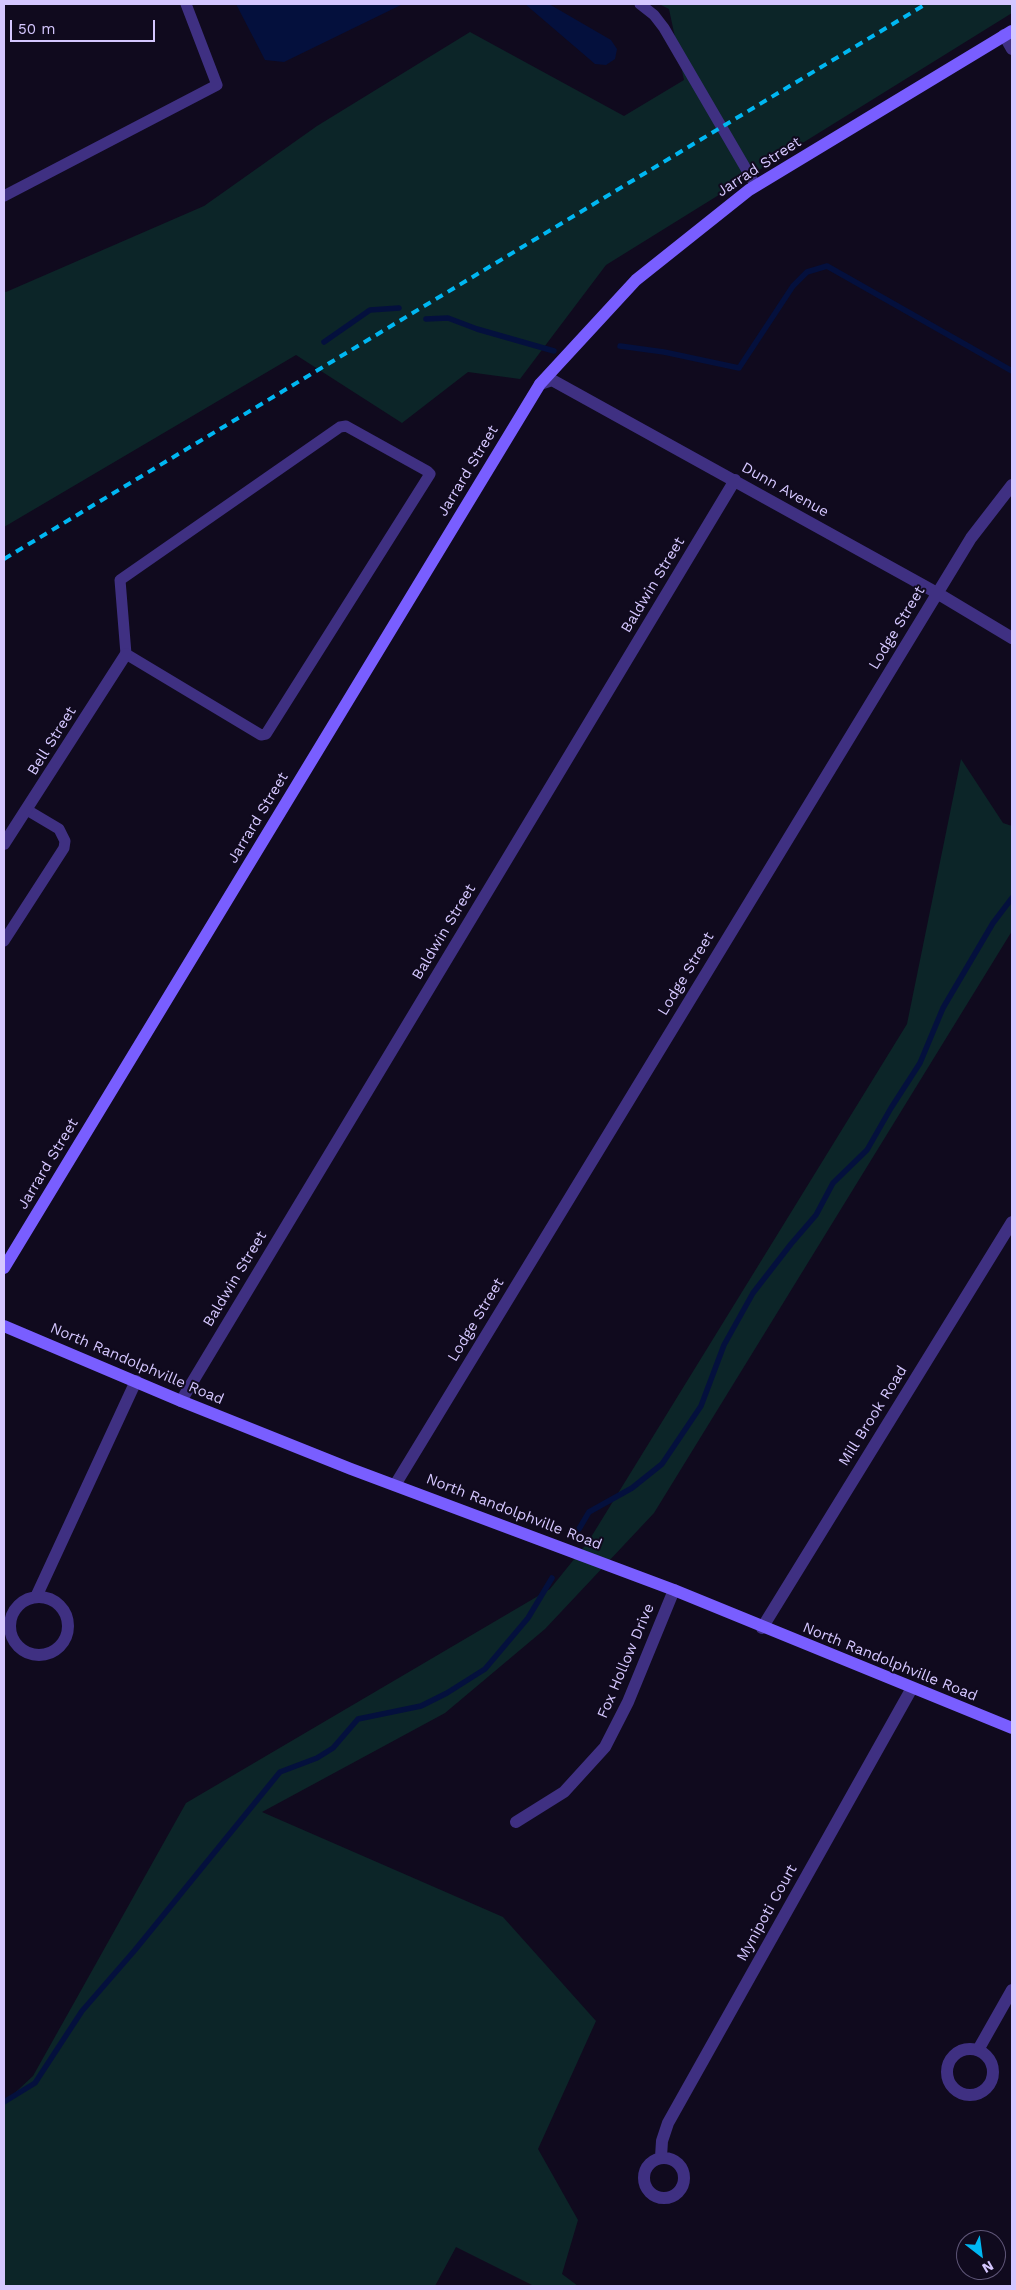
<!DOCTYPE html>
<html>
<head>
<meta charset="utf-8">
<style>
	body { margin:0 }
	#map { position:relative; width:1016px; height:2290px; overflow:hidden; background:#100a1e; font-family:"Work Sans",sans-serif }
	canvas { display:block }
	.frame { position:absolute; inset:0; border:5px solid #d5c7ff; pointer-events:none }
	.north { position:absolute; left:956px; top:2230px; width:50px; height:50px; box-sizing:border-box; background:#100a1e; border:1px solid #5f5678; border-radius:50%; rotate:150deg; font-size:14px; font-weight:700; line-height:20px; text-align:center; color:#d5c7ff }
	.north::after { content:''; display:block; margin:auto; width:18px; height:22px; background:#00b7f2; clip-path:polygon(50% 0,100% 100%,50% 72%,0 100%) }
	.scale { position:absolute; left:10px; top:20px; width:145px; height:22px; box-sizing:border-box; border:2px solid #d5c7ff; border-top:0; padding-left:6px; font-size:15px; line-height:18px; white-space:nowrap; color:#d5c7ff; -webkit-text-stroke:4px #100a1e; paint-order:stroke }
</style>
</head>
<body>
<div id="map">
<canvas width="1016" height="2290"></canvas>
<div class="frame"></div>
<div class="north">N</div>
<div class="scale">50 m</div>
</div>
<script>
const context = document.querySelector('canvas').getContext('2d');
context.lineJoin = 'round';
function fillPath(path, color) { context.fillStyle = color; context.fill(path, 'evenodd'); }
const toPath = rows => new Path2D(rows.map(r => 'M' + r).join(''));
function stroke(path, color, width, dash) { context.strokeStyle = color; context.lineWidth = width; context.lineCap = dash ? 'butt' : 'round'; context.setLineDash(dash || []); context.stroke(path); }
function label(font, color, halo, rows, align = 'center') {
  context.font = font + ' "Work Sans",sans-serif'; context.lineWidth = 4; context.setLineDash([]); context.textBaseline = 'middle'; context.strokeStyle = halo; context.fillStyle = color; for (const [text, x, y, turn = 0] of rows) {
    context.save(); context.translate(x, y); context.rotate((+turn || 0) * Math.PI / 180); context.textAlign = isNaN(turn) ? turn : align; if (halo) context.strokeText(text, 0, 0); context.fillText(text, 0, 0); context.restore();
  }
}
fillPath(toPath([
	[659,4,1012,4,1012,13,606,265,520,379,468,372,402,423,296,355,4,527,4,291,6,292,204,206,317,126,470,32,624,116,684,80,669,9],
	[961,759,1003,823,1012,826,1012,931,654,1513,545,1629,445,1713,262,1812,503,1917,596,2021,538,2149,578,2220,562,2274,578,2286,534,2286,456,2247,435,2286,4,2286,4,2103,33,2076,186,1803,550,1589,588,1542,907,1024]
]), '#0c2528');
fillPath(toPath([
	[236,4,403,4,284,62,265,60],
	[525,4,549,4,611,40,617,49,615,59,606,65,595,64]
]), '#04103d');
stroke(toPath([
	[426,319,448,318,477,329,554,351],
	[324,342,370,310,399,308],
	[620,346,664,352,739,368,793,286,807,272,827,266,1012,371],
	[579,1529,589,1512,632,1488,662,1464,701,1406,724,1345,753,1293,791,1244,816,1215,833,1183,867,1150,891,1108,920,1063,943,1008,993,923,1012,898],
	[4,2102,35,2083,82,2011,135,1950,280,1772,317,1758,333,1748,358,1719,421,1706,447,1693,485,1669,528,1618,552,1578]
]), '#04103d', 5.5);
stroke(toPath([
	[640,4,654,15,664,28,756,186],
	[4,196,217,85,186,4],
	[346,426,427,471,430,474,266,734,261,735,126,654,120,580,340,427,346,426],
	[4,941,64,848,65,841,59,829,27,810]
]), '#3f3082', 11);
stroke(toPath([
	[1004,35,1012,49],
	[540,384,552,380,937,593,1012,638],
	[4,844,126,654],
	[181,1401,735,480],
	[395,1485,971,538,1012,485],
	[36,1597,136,1381],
	'10 1626a29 29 0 1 1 58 0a29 29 0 1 1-58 0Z',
	[762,1628,1012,1222],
	[516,1822,564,1792,605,1747,628,1702,674,1590],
	'947 2072a23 23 0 1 1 46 0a23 23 0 1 1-46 0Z',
	[978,2050,1012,1990],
	[661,2157,662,2141,668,2123,912,1688],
	'644 2178a20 20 0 1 1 40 0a20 20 0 1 1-40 0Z'
]), '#3f3082', 12);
stroke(toPath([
	[4,1268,540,384,636,280,749,190,1012,31],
	[4,1326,181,1401,351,1469,674,1590,1012,1728]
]), '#795eff', 12);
stroke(toPath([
	[4,559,926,4]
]), '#00b7f2', 4, [8, 6]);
label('15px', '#d5c7ff', '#100a1e', [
	["Jarrad Street",759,167,-33],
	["Jarrard Street",468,471,-59],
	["Dunn Avenue",785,490,29],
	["Baldwin Street",653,585,-59],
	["Lodge Street",897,628,-59],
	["Bell Street",52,741,-58],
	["Jarrard Street",258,818,-59],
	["Baldwin Street",444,932,-59],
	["Lodge Street",686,974,-59],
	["Jarrard Street",48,1164,-59],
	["Baldwin Street",235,1279,-59],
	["Lodge Street",476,1320,-59],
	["North Randolphville Road",137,1364,23],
	["Mill Brook Road",873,1416,-58],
	["North Randolphville Road",514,1512,21],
	["Fox Hollow Drive",626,1661,-67],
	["North Randolphville Road",890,1662,22],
	["Mynipoti Court",767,1913,-61]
]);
</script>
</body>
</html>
